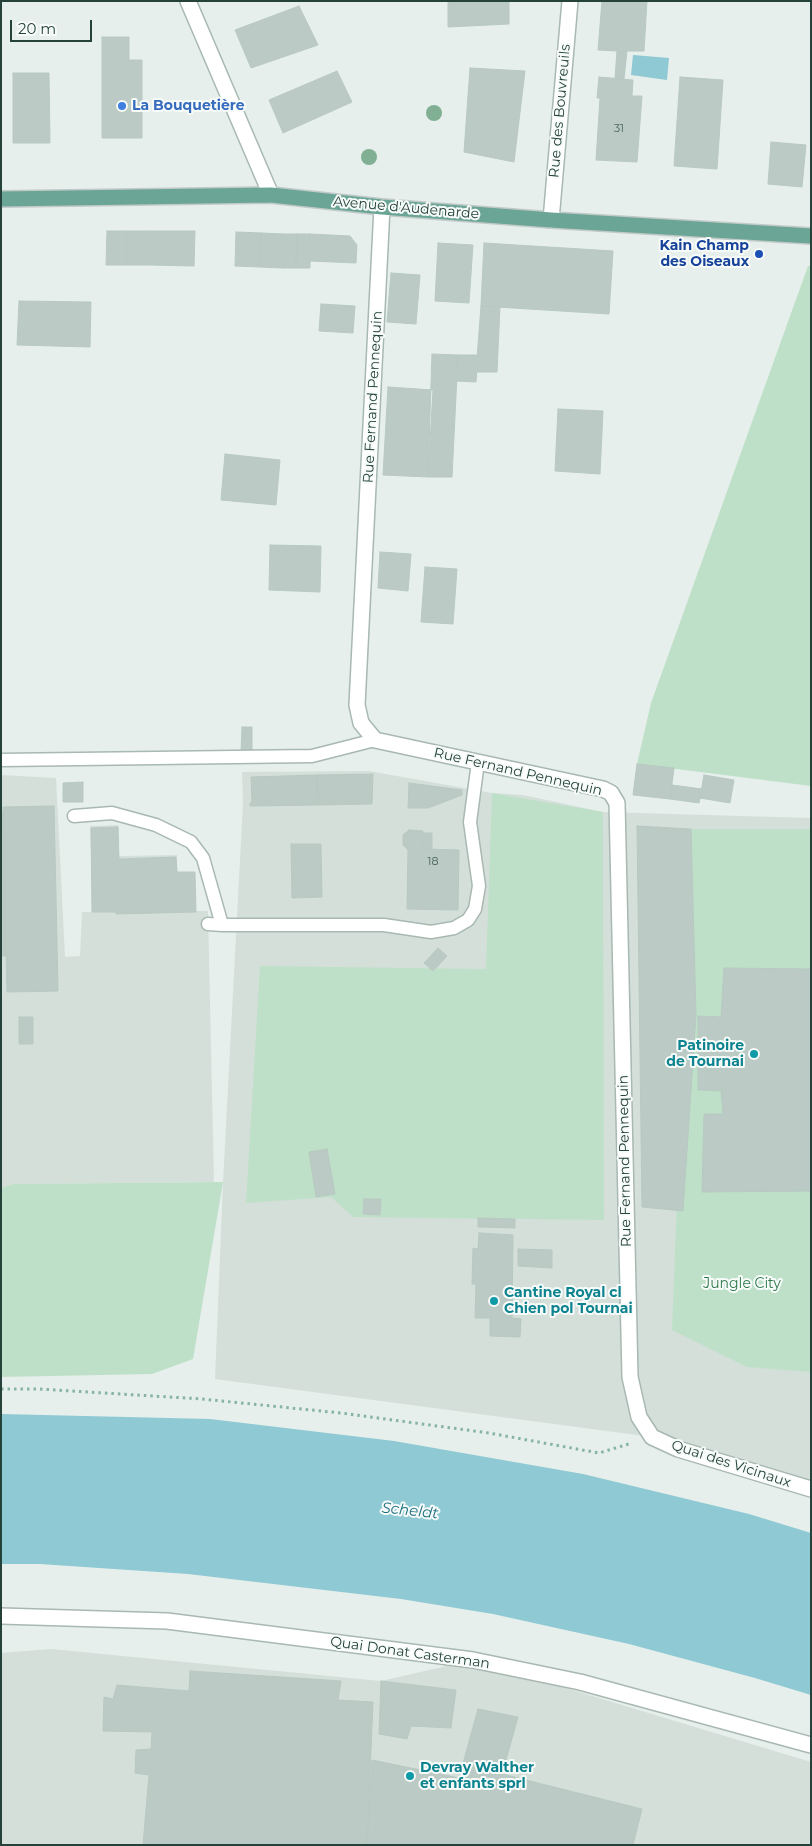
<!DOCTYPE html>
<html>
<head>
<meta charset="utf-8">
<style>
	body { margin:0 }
	#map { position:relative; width:812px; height:1846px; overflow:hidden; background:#e6efeb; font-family:Montserrat,sans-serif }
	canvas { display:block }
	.frame { position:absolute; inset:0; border:2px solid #24423a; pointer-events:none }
	.scale { position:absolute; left:10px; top:20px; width:82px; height:22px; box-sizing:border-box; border:2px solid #24423a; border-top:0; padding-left:6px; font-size:15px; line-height:18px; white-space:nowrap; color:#24423a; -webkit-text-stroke:4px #f7fbf9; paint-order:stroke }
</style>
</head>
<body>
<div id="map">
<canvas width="812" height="1846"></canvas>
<div class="frame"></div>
<div class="scale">20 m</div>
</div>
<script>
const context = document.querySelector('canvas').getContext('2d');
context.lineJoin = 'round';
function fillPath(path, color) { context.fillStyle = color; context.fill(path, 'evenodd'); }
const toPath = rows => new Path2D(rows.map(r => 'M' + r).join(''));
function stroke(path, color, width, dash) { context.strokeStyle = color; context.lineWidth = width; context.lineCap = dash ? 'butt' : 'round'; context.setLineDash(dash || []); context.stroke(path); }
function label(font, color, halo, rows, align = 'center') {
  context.font = font + ' Montserrat,sans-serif'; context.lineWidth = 4; context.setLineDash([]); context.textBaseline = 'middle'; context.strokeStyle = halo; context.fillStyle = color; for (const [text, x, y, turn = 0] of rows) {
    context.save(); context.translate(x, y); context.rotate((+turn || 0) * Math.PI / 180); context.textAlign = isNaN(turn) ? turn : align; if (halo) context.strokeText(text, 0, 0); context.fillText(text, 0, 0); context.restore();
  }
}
fillPath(toPath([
	[369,771,492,793,523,795,603,812,811,818,811,1492,652,1437,215,1379,223,1182,243,803,242,772],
	[1,775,56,778,65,957,80,956,82,912,93,912,90,826,118,825,119,856,177,855,177,872,194,911,208,911,214,1182,13,1184,1,1188],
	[51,1649,381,1681,473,1660,811,1762,811,1845,1,1845,1,1653]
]), '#d4dfda');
fillPath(toPath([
	[808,266,811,266,811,786,637,764,651,703],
	[492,793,603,812,604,1220,353,1217,331,1197,246,1203,260,966,486,969],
	[691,829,811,829,811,1372,747,1367,672,1330],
	[223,1182,193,1359,152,1374,1,1377,1,1188,13,1184]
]), '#bfe0c8');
fillPath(toPath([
	[633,55,669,58,667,80,631,75],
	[1,1414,210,1419,394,1441,583,1474,749,1514,811,1533,811,1695,755,1678,629,1644,493,1614,401,1599,188,1574,40,1564,1,1564]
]), '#8ec9d4');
const building = toPath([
	[448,1,509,1,509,24,448,27,448,1],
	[602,1,647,1,644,51,627,51,624,79,615,78,617,51,598,50,602,1],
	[299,6,318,45,251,68,235,30,299,6],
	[102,37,129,37,129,60,142,60,142,138,102,138,102,37],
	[470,68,525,71,514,162,464,152,470,68],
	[337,71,352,102,283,133,269,100,337,71],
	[13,73,49,73,50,143,13,143,13,73],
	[599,77,633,80,632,96,642,96,637,162,596,160,600,98,597,98,599,77],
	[680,77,723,80,717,169,674,166,680,77],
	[771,142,806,145,802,187,768,184,771,142],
	[107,231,127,231,127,265,106,265,107,231],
	[127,231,150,231,150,265,127,265,127,231],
	[150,231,195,231,194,266,150,265,150,231],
	[236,232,261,233,259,267,235,266,236,232],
	[261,233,283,234,283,268,259,267,261,233],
	[283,234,297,234,296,268,283,268,283,234],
	[297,234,310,234,310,268,296,268,297,234],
	[310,234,350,236,357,245,356,263,310,261,310,234],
	[438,243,473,245,469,303,435,301,438,243],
	[484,243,613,251,609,314,481,306,484,243],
	[391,273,420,275,416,324,387,322,391,273],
	[19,301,91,302,90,347,17,345,19,301],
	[321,304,355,306,353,333,319,331,321,304],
	[481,306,500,307,497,372,476,372,481,306],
	[432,354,458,355,452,477,428,477,432,354],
	[458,355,478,355,476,382,456,381,458,355],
	[388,387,433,390,428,477,383,475,388,387],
	[558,409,603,411,600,474,555,471,558,409],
	[225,454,280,460,276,505,221,500,225,454],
	[270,545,321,546,320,592,269,590,270,545],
	[380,552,411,554,408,591,378,588,380,552],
	[425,567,457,569,453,624,421,622,425,567],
	[242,727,252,727,252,751,241,751,242,727],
	[637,764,674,768,670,799,633,795,637,764],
	[373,774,372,804,318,805,317,775,373,774],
	[317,775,318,805,250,806,250,803,252,802,251,777,317,775],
	[704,775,734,780,730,803,700,798,704,775],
	[83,782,83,802,63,802,63,783,83,782],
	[409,783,462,790,462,795,428,808,408,808,409,783],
	[672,785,702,789,699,803,670,799,672,785],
	[54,806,58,991,7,992,3,807,54,806],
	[1,813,3,813,6,956,1,956,1,813],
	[637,826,691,829,696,1015,683,1211,642,1207,637,826],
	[118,827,119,859,176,857,177,872,195,872,196,912,116,914,116,912,92,912,91,828,118,827],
	[409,830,423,831,423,849,459,850,458,910,407,909,408,850,403,845,403,835,409,830],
	[423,833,432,833,432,849,423,849,423,833],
	[291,844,321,844,322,897,292,898,291,844],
	[438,948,447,956,433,971,424,963,438,948],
	[724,968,811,969,811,1191,702,1192,704,1114,723,1114,721,1091,698,1090,698,1016,721,1017,724,968],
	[19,1017,33,1017,33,1044,19,1044,19,1017],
	[327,1149,335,1194,316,1197,309,1152,327,1149],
	[364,1199,381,1199,380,1215,363,1214,364,1199],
	[478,1218,515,1219,515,1228,478,1227,478,1218],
	[479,1233,513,1235,512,1318,521,1319,520,1337,490,1336,490,1318,475,1318,476,1284,472,1284,473,1248,478,1249,479,1233],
	[518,1249,552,1250,552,1268,518,1266,518,1249],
	[190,1671,341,1681,338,1700,373,1702,367,1845,143,1845,149,1775,135,1773,136,1750,151,1749,152,1732,103,1731,104,1697,113,1699,117,1685,189,1691,190,1671],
	[381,1681,456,1690,451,1728,411,1726,407,1739,379,1734,381,1681],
	[478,1709,518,1717,502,1774,642,1809,633,1845,367,1845,372,1760,459,1778,478,1709]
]);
fillPath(building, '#bbcac4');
stroke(building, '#b8c9c2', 1);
const service = toPath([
	[1,760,312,756,375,740],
	[74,816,112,813,156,825,191,842,203,858,222,925,384,925,431,932,454,928,468,920,475,909,479,886,470,822,478,762],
	[208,924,222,925]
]);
const minor = toPath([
	[188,1,271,195],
	[382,207,357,705,361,723,375,740,603,789,611,793,617,803,630,1377,639,1417,652,1437,678,1449,811,1489],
	[551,220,570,1],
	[1,1616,167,1621,473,1660,580,1682,811,1745]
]);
const primary = toPath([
	[1,199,271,195,382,207,551,220,811,236]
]);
stroke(service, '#a8b8b2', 15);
stroke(minor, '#a8b8b2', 18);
stroke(primary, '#c2cac8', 18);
stroke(toPath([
	[1,1389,39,1389,202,1399,341,1413,489,1433,599,1453,632,1443]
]), '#86b3a5', 3, [2.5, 4]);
stroke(service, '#fff', 12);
stroke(minor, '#fff', 15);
stroke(primary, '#6aa596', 15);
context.fillStyle = '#80af93';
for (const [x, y] of [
	[434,113],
	[369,157]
]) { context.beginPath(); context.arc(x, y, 8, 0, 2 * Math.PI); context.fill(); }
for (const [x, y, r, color] of [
	[122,106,5,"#3f7fe0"],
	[759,254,5,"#1a4fb4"],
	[754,1054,5,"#0f9aa8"],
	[494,1301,5,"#0f9aa8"],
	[410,1776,5,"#0f9aa8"]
]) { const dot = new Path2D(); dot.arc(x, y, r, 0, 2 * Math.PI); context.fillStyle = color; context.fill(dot); stroke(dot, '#f7fbf9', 2); }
label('11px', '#4a645c', null, [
	["31",619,129],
	["18",433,862]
]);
label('bold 14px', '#366cbe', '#f7fbf9', [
	["La Bouquetière",132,106]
], 'left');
label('14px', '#24423a', '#f7fbf9', [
	["Rue des Bouvreuils",560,111,-85],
	["Avenue d'Audenarde",406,208,5],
	["Rue Fernand Pennequin",373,397,-87],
	["Rue Fernand Pennequin",518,772,13],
	["Rue Fernand Pennequin",625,1161,-91],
	["Quai des Vicinaux",731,1464,18],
	["Quai Donat Casterman",410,1653,8]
]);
label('bold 14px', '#164399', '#f7fbf9', [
	["Kain Champ",749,246],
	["des Oiseaux",749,262]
], 'right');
label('bold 14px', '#0d838f', '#f7fbf9', [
	["Patinoire",744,1046,"right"],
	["de Tournai",744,1062,"right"],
	["Cantine Royal cl",504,1293],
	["Chien pol Tournai",504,1309],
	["Devray Walther",420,1768],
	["et enfants sprl",420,1784]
], 'left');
label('14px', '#2d7a4b', '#f7fbf9', [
	["Jungle City",742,1284]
]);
label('italic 15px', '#1c6f80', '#f7fbf9', [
	["Scheldt",410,1511,6]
]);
</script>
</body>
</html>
